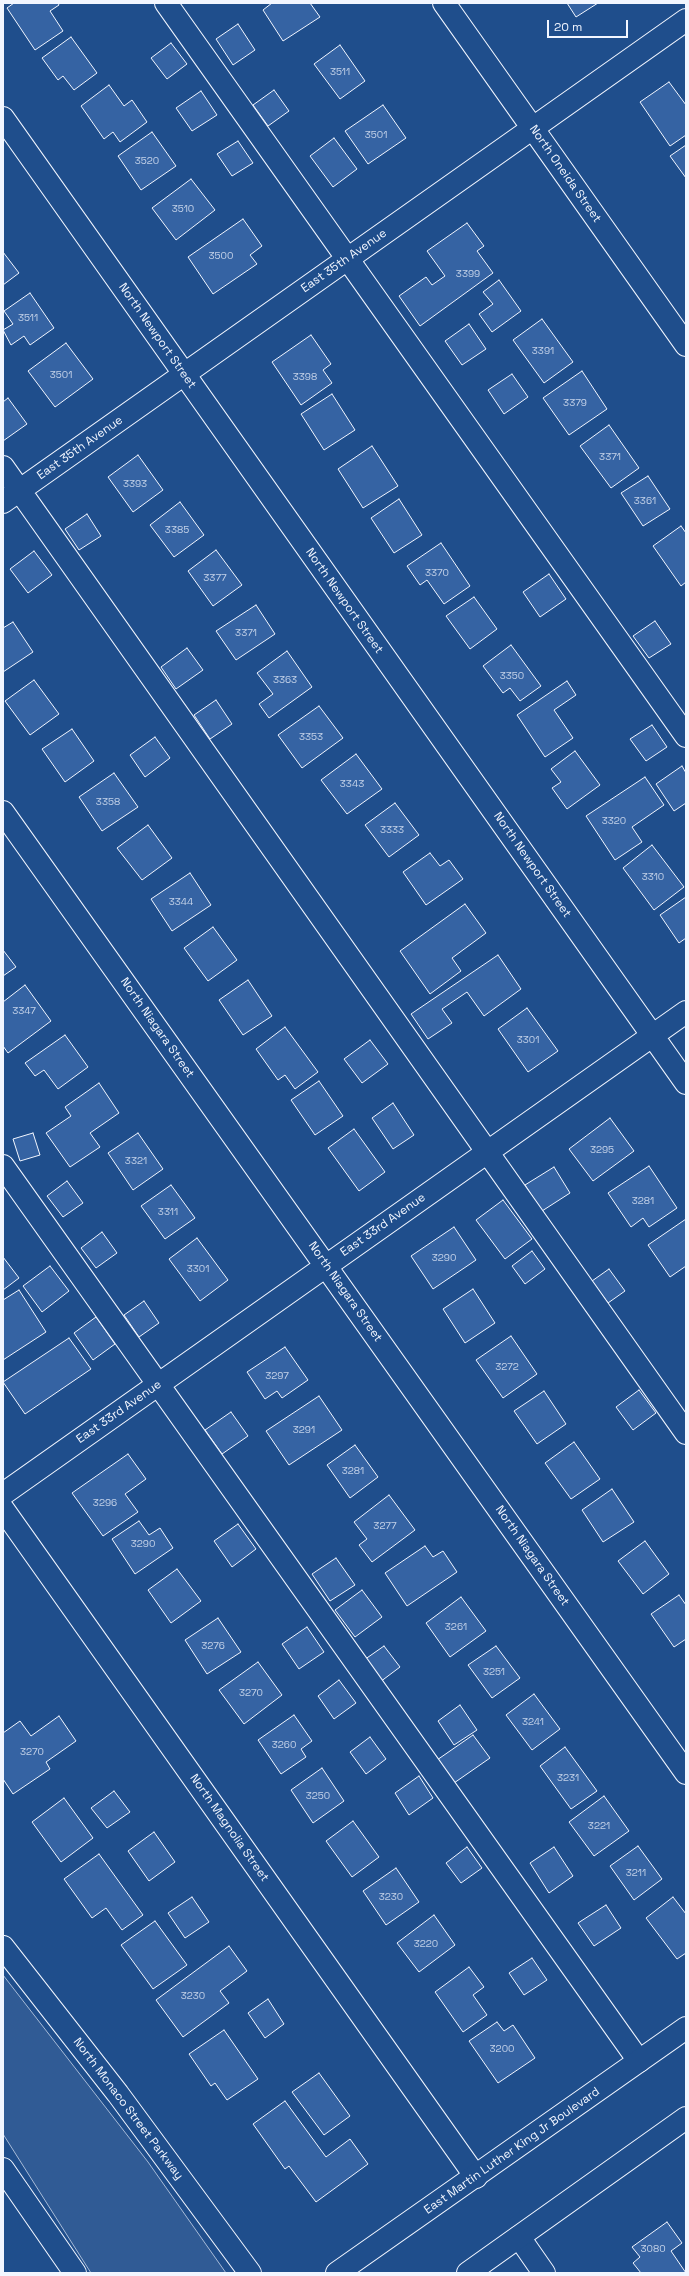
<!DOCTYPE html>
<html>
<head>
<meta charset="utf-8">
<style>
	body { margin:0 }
	#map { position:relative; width:689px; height:2276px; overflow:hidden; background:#1f4e8c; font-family:"Space Grotesk",sans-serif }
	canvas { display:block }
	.frame { position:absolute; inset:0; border:4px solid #f2f6ff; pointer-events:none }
	.scale { position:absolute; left:547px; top:20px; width:81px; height:18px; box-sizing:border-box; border:2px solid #f2f6ff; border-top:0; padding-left:5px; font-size:12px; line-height:14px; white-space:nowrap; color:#f2f6ff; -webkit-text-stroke:3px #1f4e8c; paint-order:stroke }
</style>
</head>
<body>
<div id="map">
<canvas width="689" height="2276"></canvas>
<div class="frame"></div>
<div class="scale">20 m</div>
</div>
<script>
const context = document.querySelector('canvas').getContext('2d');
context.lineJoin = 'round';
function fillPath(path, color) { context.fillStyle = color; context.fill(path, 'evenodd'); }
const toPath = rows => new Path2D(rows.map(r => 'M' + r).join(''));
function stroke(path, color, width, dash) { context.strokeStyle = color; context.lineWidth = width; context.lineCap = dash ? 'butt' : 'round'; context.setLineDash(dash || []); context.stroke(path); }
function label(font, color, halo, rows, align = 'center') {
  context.font = font + ' "Space Grotesk",sans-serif'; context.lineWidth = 3; context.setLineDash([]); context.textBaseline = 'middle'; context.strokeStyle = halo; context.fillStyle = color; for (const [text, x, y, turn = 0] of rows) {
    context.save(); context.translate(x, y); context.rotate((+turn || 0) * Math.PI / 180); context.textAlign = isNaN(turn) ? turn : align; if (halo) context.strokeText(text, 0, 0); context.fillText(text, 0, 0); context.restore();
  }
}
const built = toPath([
	[3,1975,148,2162,226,2273,91,2273,3,2134,3,1975]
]);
fillPath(built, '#305b95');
stroke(built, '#a8bbd7', 1);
const building = toPath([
	[14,3,58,3,59,5,50,11,63,31,35,50,7,8,14,3],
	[272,3,310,3,320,17,283,41,263,10,272,3],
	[567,3,598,3,576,17,567,3],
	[238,24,255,50,233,65,216,39,238,24],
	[71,37,97,73,74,90,63,76,58,80,42,58,71,37],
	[171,43,187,64,167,79,151,58,171,43],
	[340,45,365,81,340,99,314,64,340,45],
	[669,82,686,105,686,135,670,146,640,102,669,82],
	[109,85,124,106,132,100,147,122,120,142,113,132,104,139,81,106,109,85],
	[274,90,289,111,268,126,253,105,274,90],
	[201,91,217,115,192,131,176,108,201,91],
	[383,105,406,138,368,164,345,131,383,105],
	[152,132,176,166,141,190,118,156,152,132],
	[334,138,357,169,333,187,310,156,334,138],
	[238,141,253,163,232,176,217,154,238,141],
	[686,145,686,178,670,156,686,145],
	[191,179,215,210,176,240,152,208,191,179],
	[243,219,262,246,250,255,257,264,213,294,188,257,243,219],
	[467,223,484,246,477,251,493,273,420,326,399,296,426,277,432,285,445,276,427,251,467,223],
	[3,252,19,273,3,285,3,252],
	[499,280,521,311,492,332,479,314,493,304,483,292,499,280],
	[30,293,54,328,30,345,24,336,11,345,3,330,13,324,4,311,30,293],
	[542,319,573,362,544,383,513,340,542,319],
	[469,324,486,349,462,365,445,341,469,324],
	[311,335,331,364,323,370,332,383,301,405,272,362,311,335],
	[66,343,93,379,55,407,28,371,66,343],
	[582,371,607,409,569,435,543,398,582,371],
	[512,374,528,397,504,414,488,390,512,374],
	[332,394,355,430,324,450,301,414,332,394],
	[8,398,27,424,3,441,3,402,8,398],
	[609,425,639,468,611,488,580,446,609,425],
	[372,446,398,486,363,508,338,469,372,446],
	[138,455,163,490,133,512,108,477,138,455],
	[648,476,670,509,643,526,621,493,648,476],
	[399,499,422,535,394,553,371,518,399,499],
	[180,502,204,535,174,557,150,525,180,502],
	[87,514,101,536,79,550,65,529,87,514],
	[681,526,686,533,686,582,681,586,653,546,681,526],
	[441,543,470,586,444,604,427,580,420,585,407,566,441,543],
	[216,550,242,585,213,606,188,571,216,550],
	[34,551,52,575,28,593,10,569,34,551],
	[549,574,566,599,540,617,523,592,549,574],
	[474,597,497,629,470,649,446,616,474,597],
	[256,605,275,634,236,660,216,631,256,605],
	[655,621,671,644,649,658,633,636,655,621],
	[13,622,33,652,3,672,3,628,13,622],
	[511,645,541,686,520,701,510,688,503,693,483,666,511,645],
	[187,648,203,670,176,689,161,667,187,648],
	[287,651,312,687,269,718,259,704,273,694,257,673,287,651],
	[34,680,59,714,30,735,5,701,34,680],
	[567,681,576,695,554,710,573,738,545,757,517,715,567,681],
	[216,700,232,724,210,739,194,715,216,700],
	[319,706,343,738,302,768,278,735,319,706],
	[652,725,667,747,646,761,630,739,652,725],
	[72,729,94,761,65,782,42,749,72,729],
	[155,737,170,758,145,777,130,755,155,737],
	[575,751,600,785,567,809,552,788,561,782,551,769,575,751],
	[356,754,382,789,347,814,321,780,356,754],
	[682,766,686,773,686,803,674,811,656,784,682,766],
	[114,773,138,807,102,831,79,797,114,773],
	[645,777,664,805,632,827,642,842,615,860,586,816,645,777],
	[395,803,419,835,389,857,365,825,395,803],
	[148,825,172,858,142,880,117,848,148,825],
	[652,845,684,887,654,910,623,868,652,845],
	[430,853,440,866,449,860,463,879,426,905,403,872,430,853],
	[190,873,211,905,172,931,151,899,190,873],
	[686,897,686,938,679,943,660,915,686,897],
	[465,904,486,933,452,958,461,971,430,994,400,951,465,904],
	[213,927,237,960,208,981,184,948,213,927],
	[3,950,16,967,3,976,3,950],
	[498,955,521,989,484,1016,467,992,442,1009,452,1023,428,1039,411,1014,498,955],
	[248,980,272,1016,243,1035,219,1000,248,980],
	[25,985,51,1021,8,1053,3,1046,3,1002,25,985],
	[527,1008,558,1051,528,1072,498,1029,527,1008],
	[285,1027,318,1072,295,1089,285,1075,278,1080,256,1049,285,1027],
	[65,1035,88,1067,58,1089,44,1070,35,1076,25,1063,65,1035],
	[370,1040,388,1064,362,1083,344,1059,370,1040],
	[319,1081,343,1116,315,1135,291,1100,319,1081],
	[99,1083,119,1113,90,1133,100,1147,70,1167,46,1133,71,1116,65,1107,99,1083],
	[393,1103,414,1135,393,1149,372,1118,393,1103],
	[610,1118,634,1151,593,1181,569,1149,610,1118],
	[354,1129,385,1172,359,1191,328,1148,354,1129],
	[33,1133,40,1155,20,1161,13,1139,33,1133],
	[138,1133,163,1169,133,1190,108,1153,138,1133],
	[649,1166,677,1208,649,1227,643,1218,631,1227,608,1193,649,1166],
	[554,1167,570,1193,542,1211,525,1185,554,1167],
	[67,1181,83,1203,63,1217,47,1196,67,1181],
	[171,1185,195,1218,165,1239,141,1206,171,1185],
	[503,1200,532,1239,505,1259,476,1220,503,1200],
	[686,1219,686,1266,670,1277,648,1245,686,1219],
	[454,1227,476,1260,433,1289,411,1256,454,1227],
	[102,1232,117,1253,96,1268,81,1248,102,1232],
	[197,1238,228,1280,200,1301,169,1259,197,1238],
	[532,1251,545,1269,525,1284,512,1266,532,1251],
	[3,1257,19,1278,3,1290,3,1257],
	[50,1266,69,1291,42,1312,23,1286,50,1266],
	[609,1269,625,1291,608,1303,592,1281,609,1269],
	[473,1289,495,1323,465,1343,443,1309,473,1289],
	[19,1290,46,1332,3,1360,3,1300,19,1290],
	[144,1301,159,1323,139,1337,124,1315,144,1301],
	[96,1317,115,1344,93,1360,74,1333,96,1317],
	[511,1336,537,1374,503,1398,476,1360,511,1336],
	[69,1338,91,1369,25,1414,3,1382,69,1338],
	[285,1347,308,1380,282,1398,277,1391,265,1399,247,1372,285,1347],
	[639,1390,656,1413,633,1430,616,1407,639,1390],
	[544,1391,566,1424,537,1444,514,1411,544,1391],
	[319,1396,342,1430,289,1465,266,1431,319,1396],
	[231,1412,248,1436,222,1454,205,1430,231,1412],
	[574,1442,600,1479,571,1499,545,1463,574,1442],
	[355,1445,378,1477,350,1498,327,1465,355,1445],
	[128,1454,146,1479,125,1494,138,1512,103,1536,72,1493,128,1454],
	[612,1489,634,1522,603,1542,582,1510,612,1489],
	[389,1495,415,1530,372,1562,359,1545,367,1539,354,1522,389,1495],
	[139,1521,149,1535,160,1528,173,1548,135,1574,112,1539,139,1521],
	[238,1524,256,1549,232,1567,214,1541,238,1524],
	[645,1541,669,1574,643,1594,618,1561,645,1541],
	[425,1546,433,1557,443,1551,457,1572,407,1606,385,1573,425,1546],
	[336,1558,355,1585,330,1601,312,1574,336,1558],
	[177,1569,201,1601,171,1623,148,1590,177,1569],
	[362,1590,382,1617,355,1637,335,1610,362,1590],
	[679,1595,686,1605,686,1639,674,1647,651,1614,679,1595],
	[461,1597,486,1631,450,1657,426,1623,461,1597],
	[218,1618,241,1652,207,1674,185,1640,218,1618],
	[307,1627,324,1652,299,1669,282,1644,307,1627],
	[384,1646,400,1667,380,1682,364,1660,384,1646],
	[496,1646,520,1678,492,1698,468,1665,496,1646],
	[258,1662,282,1695,244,1724,219,1690,258,1662],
	[339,1680,356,1703,334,1719,318,1696,339,1680],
	[534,1694,560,1729,532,1750,506,1715,534,1694],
	[460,1705,477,1730,454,1745,438,1721,460,1705],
	[294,1715,312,1741,301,1749,306,1757,281,1774,258,1740,294,1715],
	[59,1716,76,1741,46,1762,50,1769,13,1794,3,1779,3,1733,20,1721,31,1736,59,1716],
	[473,1735,490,1758,454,1783,437,1760,473,1735],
	[370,1737,386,1759,366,1774,350,1752,370,1737],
	[565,1747,597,1791,571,1809,540,1766,565,1747],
	[322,1768,344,1801,313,1823,291,1790,322,1768],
	[419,1776,433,1798,409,1815,395,1793,419,1776],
	[114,1791,130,1812,107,1828,91,1808,114,1791],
	[604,1796,629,1831,594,1856,569,1822,604,1796],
	[64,1798,93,1838,61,1862,32,1822,64,1798],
	[353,1821,379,1857,352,1877,326,1841,353,1821],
	[154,1832,175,1862,149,1881,128,1851,154,1832],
	[638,1846,662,1879,634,1900,610,1866,638,1846],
	[467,1847,482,1868,461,1883,446,1863,467,1847],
	[554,1847,573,1876,549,1893,530,1863,554,1847],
	[99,1854,143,1915,122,1930,106,1908,92,1918,64,1879,99,1854],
	[396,1868,419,1902,386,1925,363,1891,396,1868],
	[192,1897,209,1922,185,1938,168,1913,192,1897],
	[673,1897,686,1914,686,1953,677,1959,646,1918,673,1897],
	[606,1905,621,1928,594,1946,578,1923,606,1905],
	[434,1915,455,1945,419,1972,397,1943,434,1915],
	[155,1921,187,1965,153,1989,121,1945,155,1921],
	[229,1946,247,1971,220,1991,229,2003,183,2037,156,2000,229,1946],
	[532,1958,547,1980,524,1995,509,1973,532,1958],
	[469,1967,484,1987,473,1995,487,2015,463,2032,435,1992,469,1967],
	[268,1999,284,2024,265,2038,248,2013,268,1999],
	[497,2022,504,2031,513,2025,535,2058,498,2083,469,2041,497,2022],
	[224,2030,258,2079,227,2100,215,2083,211,2086,189,2054,224,2030],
	[319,2073,350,2116,324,2135,292,2092,319,2073],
	[285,2101,326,2157,350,2139,368,2164,316,2202,289,2166,285,2169,253,2124,285,2101],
	[667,2222,682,2243,671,2251,686,2273,641,2273,633,2263,640,2257,632,2247,667,2222]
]);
fillPath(building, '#3563a3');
stroke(building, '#f2f6ff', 1);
const minor = toPath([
	[166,3,686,736],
	[444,3,686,345],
	[3,118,686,1083],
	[3,467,686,1433],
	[3,502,686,20],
	[3,812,686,1773],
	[3,1166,639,2061],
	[3,1494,686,1012],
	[3,1509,476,2177],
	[3,1947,118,2094,250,2273],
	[3,2169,75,2273],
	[519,2237,544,2273]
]);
const major = toPath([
	[337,2273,686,2028],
	[468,2273,686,2118]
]);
stroke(minor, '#f2f6ff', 24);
stroke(major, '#f2f6ff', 24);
stroke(minor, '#1f4e8c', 22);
stroke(major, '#1f4e8c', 22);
label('10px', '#c3d1e8', null, [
	["3511",340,72],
	["3501",376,135],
	["3520",147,161],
	["3510",183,209],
	["3500",221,256],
	["3399",468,274],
	["3511",28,318],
	["3391",543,351],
	["3501",61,375],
	["3398",305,377],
	["3379",575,403],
	["3371",610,457],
	["3393",135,484],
	["3361",645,501],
	["3385",177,530],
	["3370",437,573],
	["3377",215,578],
	["3371",246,633],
	["3350",512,676],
	["3363",285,680],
	["3353",311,737],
	["3343",352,784],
	["3358",108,802],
	["3320",614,821],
	["3333",392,830],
	["3310",653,877],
	["3344",181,902],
	["3347",24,1011],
	["3301",528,1040],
	["3295",602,1150],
	["3321",136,1161],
	["3281",643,1201],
	["3311",168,1212],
	["3290",444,1258],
	["3301",198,1269],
	["3272",507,1367],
	["3297",277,1376],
	["3291",304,1430],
	["3281",353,1471],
	["3296",105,1503],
	["3277",385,1526],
	["3290",143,1544],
	["3261",456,1627],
	["3276",213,1646],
	["3251",494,1672],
	["3270",251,1693],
	["3241",533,1722],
	["3260",284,1745],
	["3270",32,1752],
	["3231",568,1778],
	["3250",318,1796],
	["3221",599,1826],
	["3211",636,1873],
	["3230",391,1897],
	["3220",426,1944],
	["3230",193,1996],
	["3200",502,2049],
	["3080",653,2249]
]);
label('12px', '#f2f6ff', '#1f4e8c', [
	["North Oneida Street",565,174,55],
	["East 35th Avenue",344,261,-35],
	["North Newport Street",157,336,55],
	["East 35th Avenue",80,448,-35],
	["North Newport Street",344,601,55],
	["North Newport Street",532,865,55],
	["North Niagara Street",157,1028,55],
	["East 33rd Avenue",383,1225,-35],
	["North Niagara Street",345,1292,55],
	["East 33rd Avenue",119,1412,-35],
	["North Niagara Street",532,1556,55],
	["North Magnolia Street",229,1828,55],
	["North Monaco Street Parkway",128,2109,53],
	["East Martin Luther King Jr Boulevard",512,2151,-35]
]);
</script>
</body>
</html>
